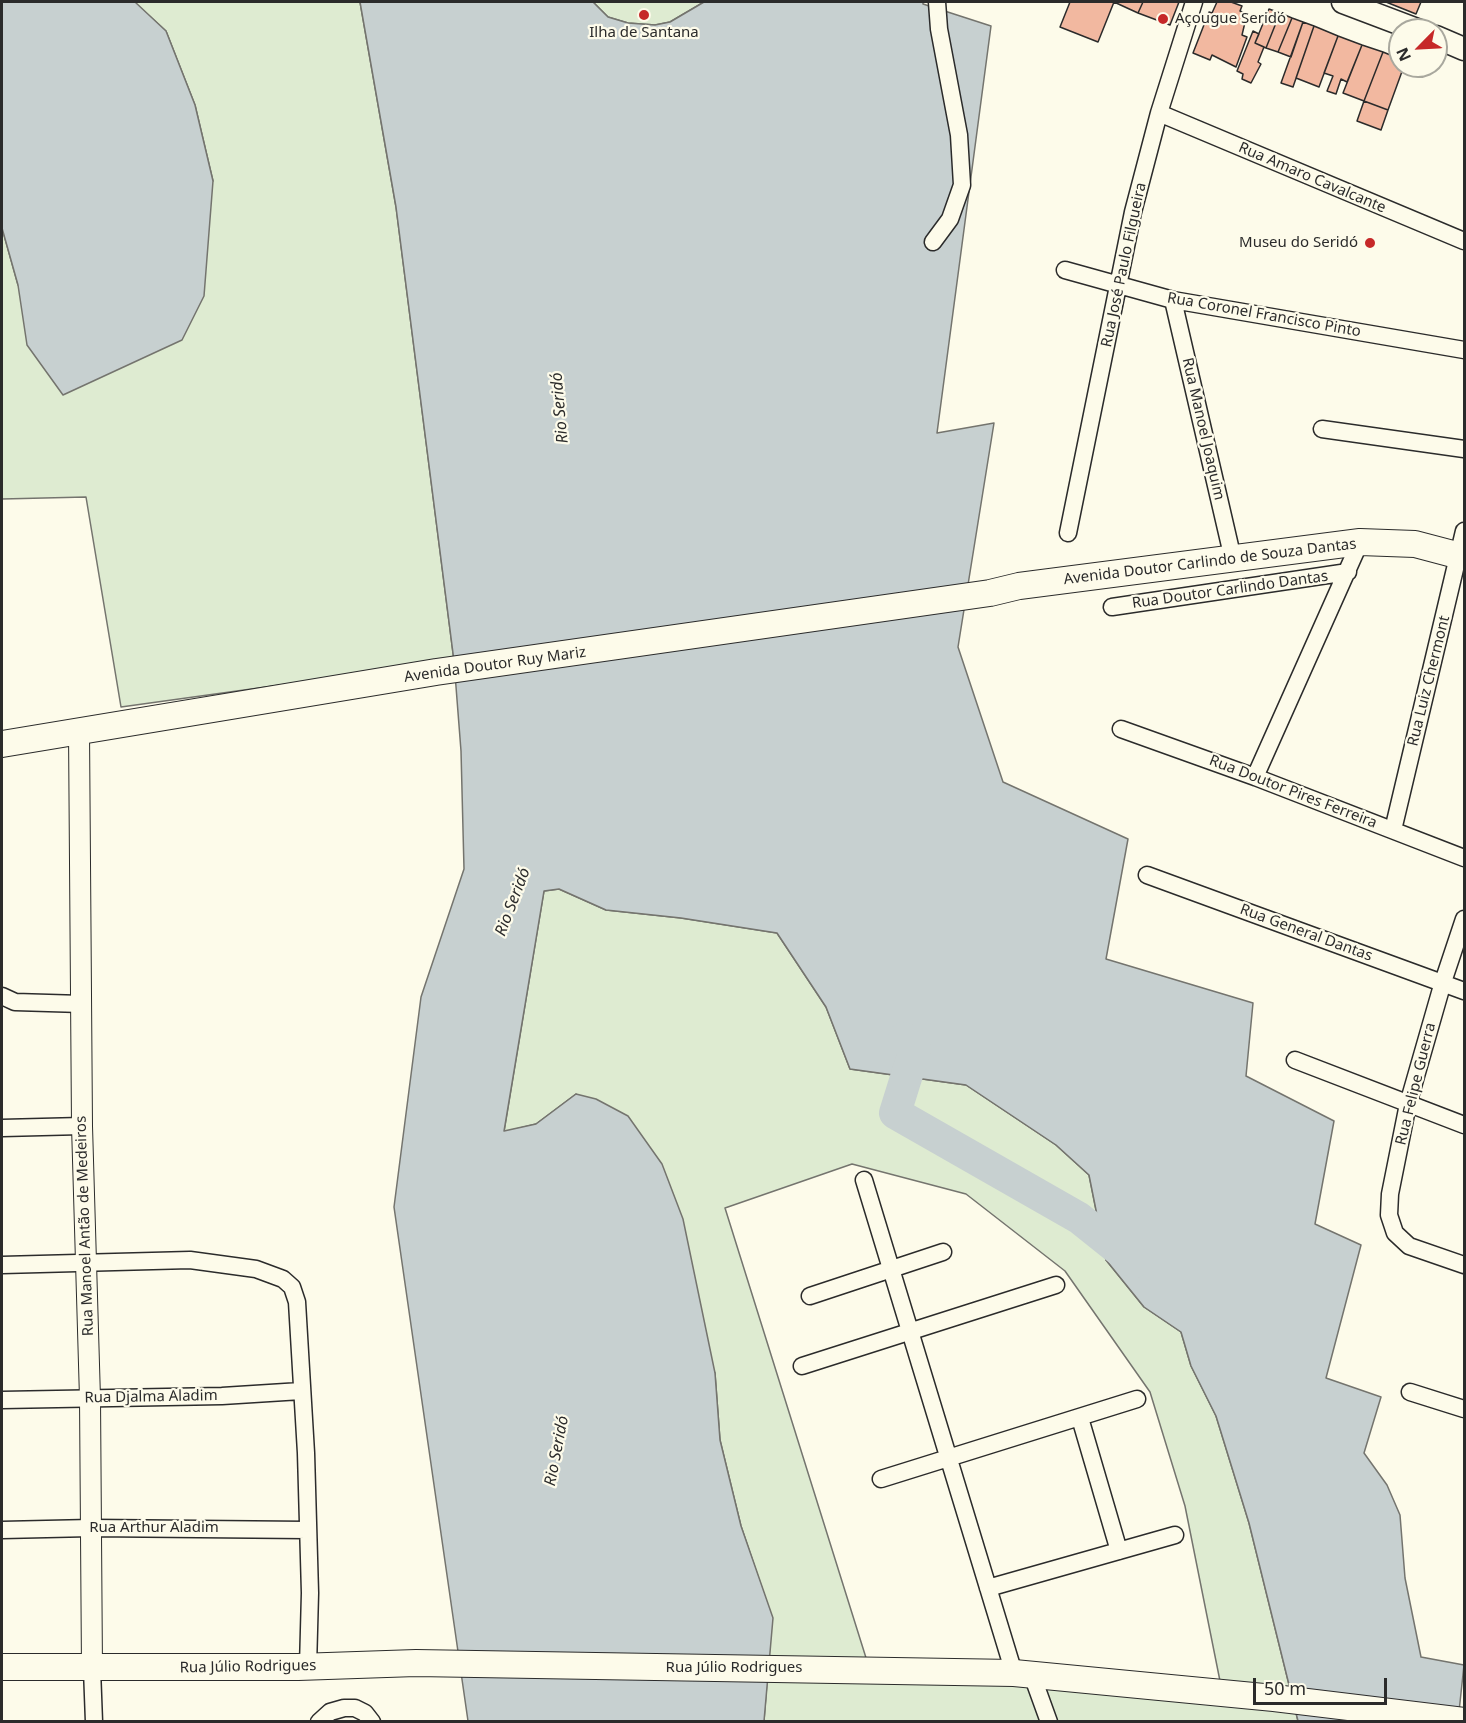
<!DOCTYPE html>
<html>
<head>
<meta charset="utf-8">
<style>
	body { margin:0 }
	#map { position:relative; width:1466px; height:1723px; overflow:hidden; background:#fdfbea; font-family:"Noto Sans",sans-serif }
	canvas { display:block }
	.frame { position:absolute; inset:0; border:3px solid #2b2b2b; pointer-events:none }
	.north { position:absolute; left:1388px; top:18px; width:60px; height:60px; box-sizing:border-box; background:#fdfbea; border:2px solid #a9a89e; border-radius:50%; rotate:246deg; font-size:16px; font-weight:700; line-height:24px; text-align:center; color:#2b2b2b }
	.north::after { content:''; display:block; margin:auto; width:21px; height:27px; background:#c62828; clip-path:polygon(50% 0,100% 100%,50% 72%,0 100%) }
	.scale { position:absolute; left:1253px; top:1678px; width:134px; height:27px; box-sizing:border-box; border:3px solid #2b2b2b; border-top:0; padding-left:8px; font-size:18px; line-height:21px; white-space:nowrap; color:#2b2b2b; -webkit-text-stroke:4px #fdfbea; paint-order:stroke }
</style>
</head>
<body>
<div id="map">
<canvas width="1466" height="1723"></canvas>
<div class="frame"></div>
<div class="north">N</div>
<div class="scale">50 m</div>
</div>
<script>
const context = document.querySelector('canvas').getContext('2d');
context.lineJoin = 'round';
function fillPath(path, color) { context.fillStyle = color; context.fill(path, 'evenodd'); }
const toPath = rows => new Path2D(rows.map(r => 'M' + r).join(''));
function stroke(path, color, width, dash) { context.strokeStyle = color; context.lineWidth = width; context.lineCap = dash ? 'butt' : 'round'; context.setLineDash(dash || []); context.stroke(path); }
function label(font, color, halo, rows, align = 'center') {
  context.font = font + ' "Noto Sans",sans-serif'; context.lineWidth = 4.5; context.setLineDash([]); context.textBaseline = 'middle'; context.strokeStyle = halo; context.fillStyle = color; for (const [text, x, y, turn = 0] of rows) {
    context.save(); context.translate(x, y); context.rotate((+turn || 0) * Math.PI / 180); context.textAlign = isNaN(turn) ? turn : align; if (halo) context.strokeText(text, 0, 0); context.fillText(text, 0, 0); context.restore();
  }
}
const green = toPath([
	[134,2,360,2,396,207,454,661,121,707,86,497,2,499,2,228,18,285,213,181,195,105,166,31,134,2],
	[593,2,704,2,670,22,655,25,628,23,608,17,593,2],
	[559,889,606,910,681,918,777,933,826,1007,850,1069,966,1085,1056,1145,1089,1175,1106,1260,1144,1307,1181,1332,1191,1366,1216,1416,1249,1523,1298,1721,764,1721,772,1618,741,1526,720,1440,715,1373,576,1094,536,1124,504,1132,544,891,559,889],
	[852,1164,966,1194,1065,1271,1150,1392,1185,1506,1220,1681,867,1661,725,1208,852,1164]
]);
fillPath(green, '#deebd1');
stroke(green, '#74746e', 1.5);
const water = toPath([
	[2,2,135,2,166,31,195,105,213,181,204,296,182,340,63,395,27,345,18,285,2,228,2,2],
	[360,2,593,2,608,17,628,23,655,25,670,22,704,2,923,2,923,4,991,26,937,433,994,423,958,647,1003,782,1128,839,1106,959,1253,1003,1246,1076,1334,1121,1315,1224,1361,1245,1326,1378,1381,1397,1364,1453,1387,1485,1400,1515,1405,1578,1421,1657,1464,1665,1458,1721,1298,1721,1249,1523,1216,1416,1191,1366,1181,1332,1144,1307,1106,1260,1089,1175,1056,1145,966,1085,850,1069,826,1007,777,933,681,918,606,910,559,889,544,891,504,1131,536,1124,576,1094,596,1099,628,1116,662,1164,683,1219,715,1373,720,1440,741,1526,773,1618,764,1721,468,1721,394,1207,421,997,464,869,461,751,454,661,396,207,360,2]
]);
fillPath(water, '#c7d0d0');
stroke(water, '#74746e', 1.5);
stroke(toPath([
	[904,1038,915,1049,895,1113,1079,1218,1134,1262]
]), '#c7d0d0', 32);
const building = toPath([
	[1070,2,1114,2,1098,42,1060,27,1070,2],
	[1114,2,1143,2,1138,13,1114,2],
	[1143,2,1179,2,1170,25,1138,13,1143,2],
	[1217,2,1231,2,1242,6,1240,11,1247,14,1242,35,1247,37,1236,67,1212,55,1210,60,1193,53,1209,12,1212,13,1217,2],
	[1386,2,1421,2,1416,14,1386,2],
	[1269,9,1280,13,1266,48,1255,43,1269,9],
	[1280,13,1292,18,1278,52,1266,48,1280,13],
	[1292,18,1303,22,1291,57,1278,52,1292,18],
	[1303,22,1314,26,1293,87,1281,83,1303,22],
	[1314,26,1338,36,1319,87,1296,78,1314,26],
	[1253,31,1259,34,1255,43,1264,47,1258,62,1261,64,1251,83,1242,79,1243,74,1237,71,1253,31],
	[1338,36,1362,45,1347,82,1341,79,1336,94,1327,91,1333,76,1324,73,1338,36],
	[1362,45,1383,52,1364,101,1343,93,1362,45],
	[1383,52,1400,59,1400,66,1404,66,1388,110,1364,101,1383,52],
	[1364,101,1388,110,1381,130,1357,121,1364,101]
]);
fillPath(building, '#f2b8a0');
stroke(building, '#2b2b2b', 1.5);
const minor = toPath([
	[1159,113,1464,241],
	[933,242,950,219,962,185,959,135,939,29,937,2],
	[1065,270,1173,300,1464,350],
	[1173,300,1233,559],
	[1322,429,1464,449],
	[1068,533,1133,212,1159,113,1194,2],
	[1112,607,1348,572],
	[1121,729,1255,777,1464,858],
	[1255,777,1360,542],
	[1393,830,1464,531],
	[1147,875,1464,991],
	[1464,919,1443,982,1408,1104,1390,1194,1389,1215,1395,1233,1409,1246,1464,1265],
	[2,996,15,1002,82,1004],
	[1295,1060,1464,1125],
	[2,1128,82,1126],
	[864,1180,1014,1673],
	[2,1265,190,1260,256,1269,283,1279,292,1287,297,1302,306,1453,310,1593,308,1667],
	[810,1296,943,1252],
	[802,1366,1056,1285],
	[1410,1392,1464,1409],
	[2,1400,222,1396,301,1391],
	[1080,1418,1119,1551],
	[881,1479,1137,1399],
	[2,1530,91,1528,307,1530],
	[988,1588,1175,1535],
	[92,1669,94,1722],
	[1032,1675,1049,1722],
	[319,1722,330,1712,344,1708,355,1708,365,1713,372,1722]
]);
const tertiary = toPath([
	[79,731,82,1126,90,1398,92,1669]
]);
const secondary = toPath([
	[1343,2,1417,30],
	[1436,37,1464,49]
]);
const primary = toPath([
	[2,744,436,672,990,593,1019,586,1360,542,1415,544,1464,557],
	[2,1667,298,1667,416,1663,1014,1673,1274,1698,1464,1721]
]);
stroke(minor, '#2b2b2b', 19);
stroke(tertiary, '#2b2b2b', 22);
stroke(secondary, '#2b2b2b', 25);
stroke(primary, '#2b2b2b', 28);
stroke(minor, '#fdfbea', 16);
stroke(tertiary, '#fdfbea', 20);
stroke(secondary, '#fdfbea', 22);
stroke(primary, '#fdfbea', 26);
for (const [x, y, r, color] of [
	[644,15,6,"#c62828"],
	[1163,19,6,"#c62828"],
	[1370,243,6,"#c62828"]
]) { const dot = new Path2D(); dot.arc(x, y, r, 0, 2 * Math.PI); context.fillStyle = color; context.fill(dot); stroke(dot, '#fdfbea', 2); }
label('15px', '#2b2b2b', '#fdfbea', [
	["Açougue Seridó",1175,19],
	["Ilha de Santana",644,33,"center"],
	["Museu do Seridó",1358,243,"right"]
], 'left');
label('15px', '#2b2b2b', '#fdfbea', [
	["Rua Amaro Cavalcante",1312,178,23],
	["Rua José Paulo Filgueira",1124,265,-78],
	["Rua Coronel Francisco Pinto",1264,315,10],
	["Rua Manoel Joaquim",1203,429,77],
	["Avenida Doutor Carlindo de Souza Dantas",1210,562,-7],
	["Rua Doutor Carlindo Dantas",1230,590,-8],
	["Avenida Doutor Ruy Mariz",495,665,-8],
	["Rua Luiz Chermont",1429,681,-76],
	["Rua Doutor Pires Ferreira",1293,792,21],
	["Rua General Dantas",1306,933,20],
	["Rua Felipe Guerra",1416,1084,-76],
	["Rua Manoel Antão de Medeiros",85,1226,-92],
	["Rua Djalma Aladim",151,1397,-1],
	["Rua Arthur Aladim",154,1528],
	["Rua Júlio Rodrigues",248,1667,-1],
	["Rua Júlio Rodrigues",734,1668]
]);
label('italic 16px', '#2b2b2b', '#fdfbea', [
	["Rio Seridó",560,408,-95],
	["Rio Seridó",513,902,-69],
	["Rio Seridó",557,1451,-79]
]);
</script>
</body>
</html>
